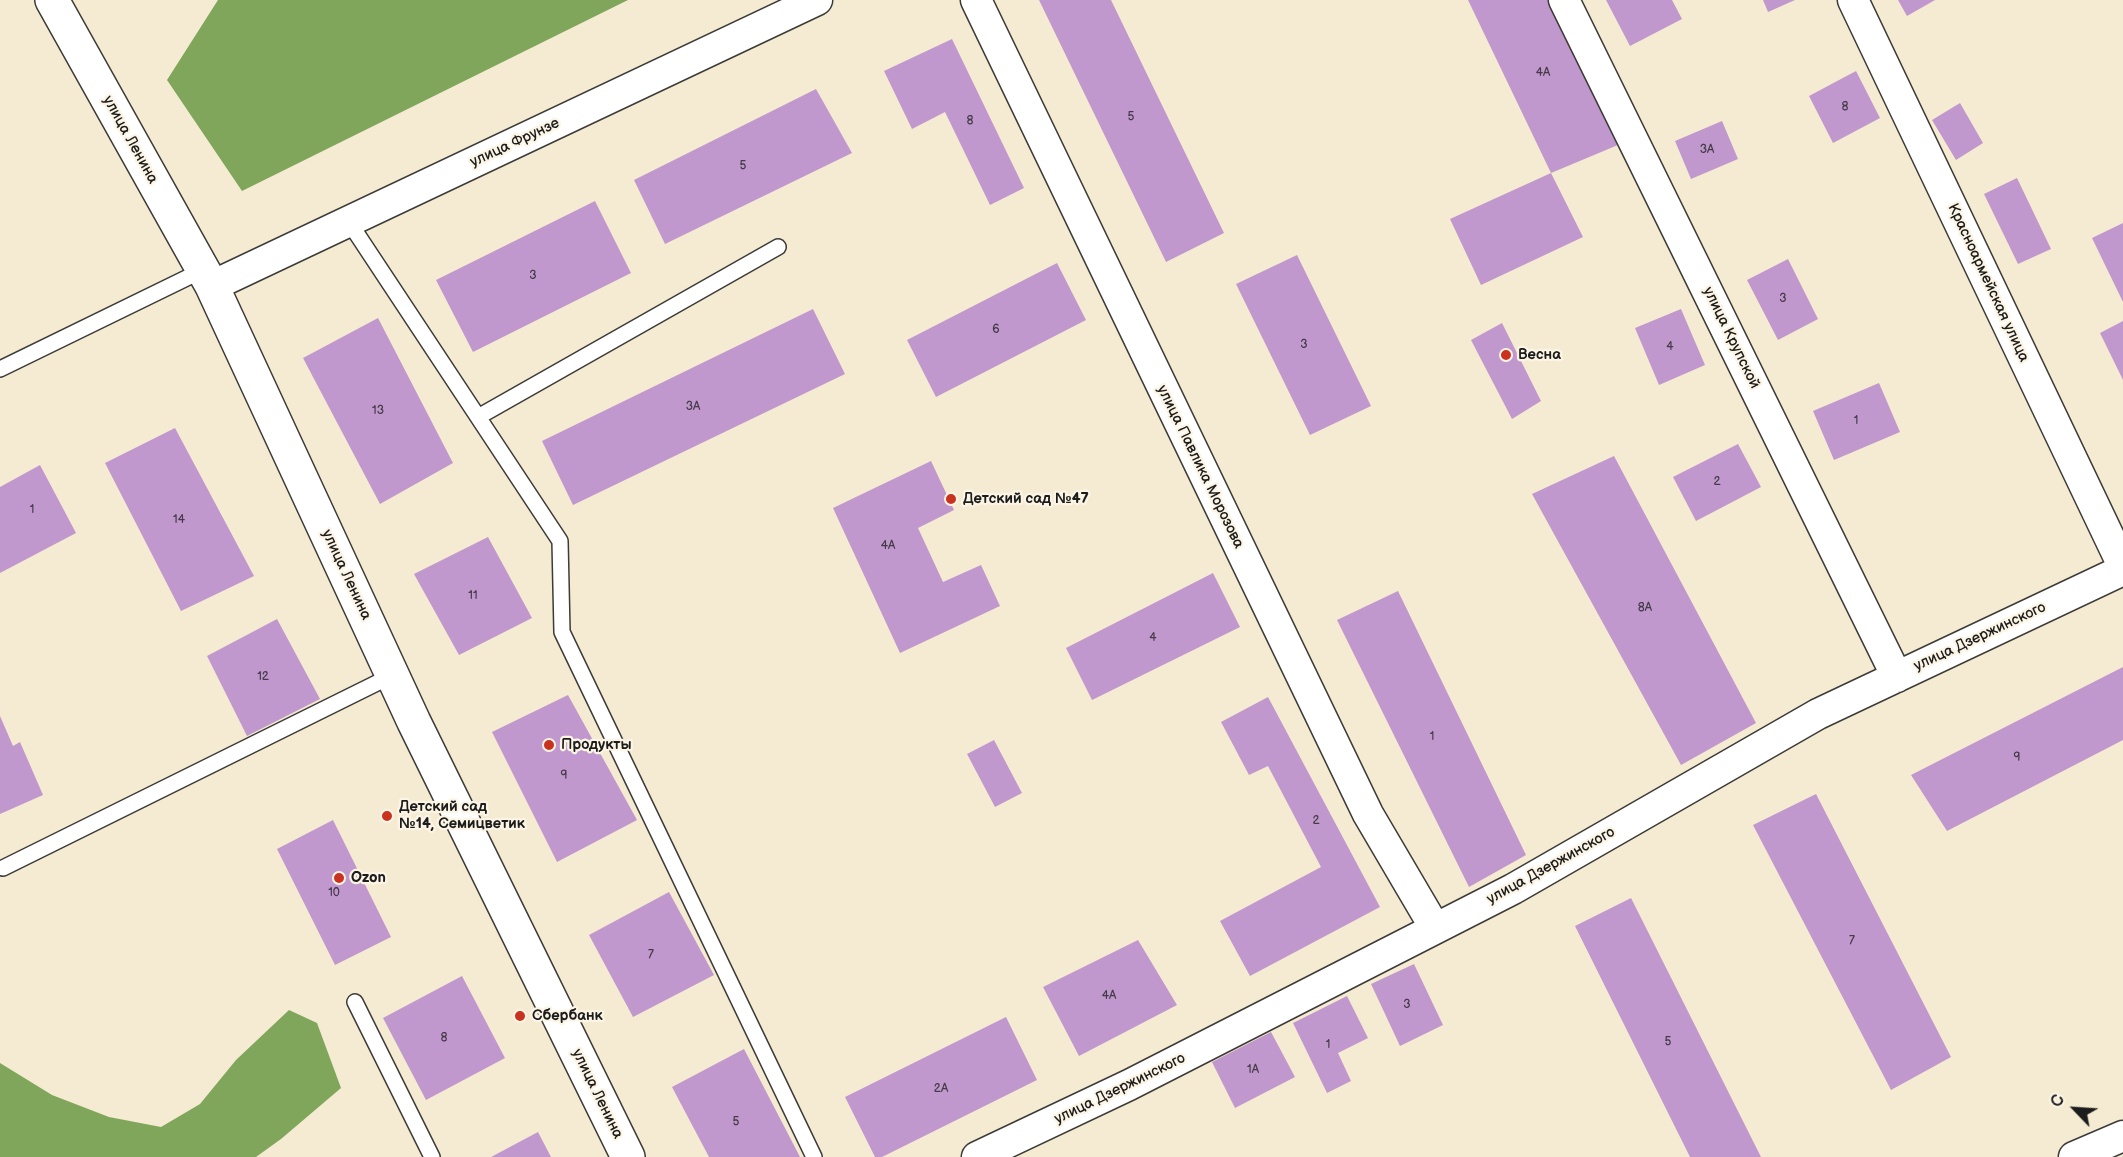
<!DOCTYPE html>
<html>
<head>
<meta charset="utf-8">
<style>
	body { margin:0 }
	#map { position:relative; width:2123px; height:1157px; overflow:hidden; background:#f4ebd2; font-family:"Balsamiq Sans",sans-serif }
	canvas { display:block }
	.north { position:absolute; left:2045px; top:1079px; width:60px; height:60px; -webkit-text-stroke:4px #fcf5e5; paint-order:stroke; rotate:295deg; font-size:16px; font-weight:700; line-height:24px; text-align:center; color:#1c1c1c }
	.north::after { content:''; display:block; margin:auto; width:21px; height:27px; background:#1c1c1c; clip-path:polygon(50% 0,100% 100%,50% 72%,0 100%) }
</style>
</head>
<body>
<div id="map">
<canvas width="2123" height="1157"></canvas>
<div class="north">С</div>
</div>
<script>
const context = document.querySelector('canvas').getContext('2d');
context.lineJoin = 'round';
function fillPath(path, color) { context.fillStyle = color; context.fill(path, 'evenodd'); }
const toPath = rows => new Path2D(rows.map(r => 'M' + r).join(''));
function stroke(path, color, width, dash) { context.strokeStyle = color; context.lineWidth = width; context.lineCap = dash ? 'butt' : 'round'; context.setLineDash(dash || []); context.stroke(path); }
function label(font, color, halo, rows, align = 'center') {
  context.font = font + ' "Balsamiq Sans",sans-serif'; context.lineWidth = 4.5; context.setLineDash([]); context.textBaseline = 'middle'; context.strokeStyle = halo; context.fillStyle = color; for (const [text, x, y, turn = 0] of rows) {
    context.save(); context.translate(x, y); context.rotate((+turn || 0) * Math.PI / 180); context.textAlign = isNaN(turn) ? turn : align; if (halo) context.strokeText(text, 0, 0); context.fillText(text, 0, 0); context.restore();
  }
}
fillPath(toPath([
	[218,0,628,0,242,191,167,80],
	[289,1010,317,1023,341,1088,281,1139,256,1157,0,1157,0,1063,52,1095,109,1117,161,1127,200,1104,236,1060]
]), '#80a65b');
fillPath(toPath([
	[1039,0,1111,0,1224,233,1166,262],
	[1468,0,1549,0,1618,145,1551,173,1583,237,1481,285,1450,219,1551,173],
	[1606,0,1672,0,1682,19,1630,46],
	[1763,0,1795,0,1768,12],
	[1898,0,1935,0,1907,16],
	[952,39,1024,188,990,205,945,112,912,129,884,71],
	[1856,71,1880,118,1833,143,1809,96],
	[816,89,852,153,665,244,634,180],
	[1960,103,1983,143,1956,160,1932,120],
	[1722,121,1738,159,1691,179,1675,141],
	[2017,178,2051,249,2018,264,1984,194],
	[595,201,631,273,473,352,436,280],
	[2123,223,2123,302,2092,238],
	[1297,255,1371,406,1310,435,1236,284],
	[1788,259,1818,319,1778,340,1747,280],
	[1057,263,1086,320,936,397,907,340],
	[813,309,845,374,573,505,542,441],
	[1681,309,1705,365,1659,385,1635,328],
	[378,318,453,463,380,504,303,358],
	[2123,321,2123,380,2100,333],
	[1502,323,1541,401,1512,419,1471,340],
	[1879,383,1900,432,1834,460,1813,411],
	[175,428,254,576,181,611,105,463],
	[1738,444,1761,487,1696,521,1673,477],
	[1614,456,1756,723,1681,765,1532,494],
	[931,461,954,510,918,528,943,582,981,565,1000,606,900,653,833,508],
	[40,465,76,533,0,573,0,487],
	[488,537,532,618,459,655,414,574],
	[1213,573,1240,627,1092,700,1066,648],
	[1398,591,1526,855,1469,887,1337,620],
	[277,619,320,699,247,736,207,656],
	[2123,667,2123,740,1947,831,1911,775],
	[568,695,637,820,557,862,492,732],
	[1268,697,1380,907,1250,976,1220,921,1321,867,1268,766,1249,775,1221,722],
	[0,716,13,746,20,742,43,795,0,814],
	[994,740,1022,793,995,807,967,754],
	[1816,794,1951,1057,1891,1090,1753,825],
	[333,820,391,937,335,965,277,849],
	[669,892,714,975,633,1017,589,935],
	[1631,898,1761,1157,1690,1157,1575,926],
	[1138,940,1177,1005,1079,1056,1043,987],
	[1414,964,1443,1025,1400,1046,1371,984],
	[462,976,505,1058,426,1100,383,1018],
	[1347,996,1368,1038,1338,1053,1351,1081,1327,1093,1293,1023],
	[1006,1017,1037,1080,882,1157,875,1157,845,1097],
	[1271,1032,1295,1077,1235,1108,1212,1062],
	[744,1049,800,1157,709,1157,672,1087],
	[538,1132,551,1157,491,1157]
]), '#c098cd');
const service = toPath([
	[349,222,560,541,562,632,814,1157],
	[0,369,203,270],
	[478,417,778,247],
	[3,868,393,675],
	[355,1002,432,1157]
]);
const minor = toPath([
	[976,0,1368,814,1435,928],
	[1564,0,1897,677],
	[1853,0,2123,566],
	[212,286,817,0],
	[977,1157,1129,1085,1513,889,1818,714,2123,570],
	[2074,1157,2123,1136]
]);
const tertiary = toPath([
	[52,0,212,286,414,722,628,1157]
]);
stroke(service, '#3c3b37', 18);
stroke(minor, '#3c3b37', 33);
stroke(tertiary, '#3c3b37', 36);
stroke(service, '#fff', 15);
stroke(minor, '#fff', 30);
stroke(tertiary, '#fff', 33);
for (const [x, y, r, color] of [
	[1506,355,6,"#c8321e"],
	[951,499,6,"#c8321e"],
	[549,745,6,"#c8321e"],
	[387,816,6,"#c8321e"],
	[339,878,6,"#c8321e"],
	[520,1016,6,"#c8321e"]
]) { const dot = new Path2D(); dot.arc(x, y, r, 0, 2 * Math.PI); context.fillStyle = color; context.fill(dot); stroke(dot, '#fcf5e5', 2); }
label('12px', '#453b48', null, [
	["4А",1543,73],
	["8",1845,107],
	["5",1131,117],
	["8",970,121],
	["3А",1707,150],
	["5",743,166],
	["3",533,276],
	["3",1783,299],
	["6",996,330],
	["3",1304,345],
	["4",1670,347],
	["3А",693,407],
	["13",378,411],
	["1",1856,421],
	["2",1717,482],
	["1",32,510],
	["14",179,520],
	["4А",888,546],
	["11",473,596],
	["8А",1645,608],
	["4",1153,638],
	["12",263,677],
	["1",1432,737],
	["9",2017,758],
	["9",564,776],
	["2",1316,821],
	["10",334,893],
	["7",1852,941],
	["7",651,955],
	["4А",1109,996],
	["3",1407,1005],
	["8",444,1038],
	["5",1668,1042],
	["1",1328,1045],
	["1А",1253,1070],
	["2А",941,1089],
	["5",736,1122]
]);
label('15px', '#1c1c1c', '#fcf5e5', [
	["улица Ленина",130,140,61],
	["улица Фрунзе",515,143,-25],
	["Красноармейская улица",1988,283,65],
	["улица Крупской",1731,338,64],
	["улица Павлика Морозова",1200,467,64],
	["улица Ленина",346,575,65],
	["улица Дзержинского",1980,637,-25],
	["улица Дзержинского",1551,866,-29],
	["улица Дзержинского",1120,1089,-26],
	["улица Ленина",597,1094,64]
]);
label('bold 15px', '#1c1c1c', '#fcf5e5', [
	["Весна",1518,355],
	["Детский сад №47",963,499],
	["Продукты",561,745],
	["Детский сад",399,807],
	["№14, Семицветик",399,824],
	["Ozon",351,878],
	["Сбербанк",532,1016]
], 'left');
</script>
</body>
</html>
